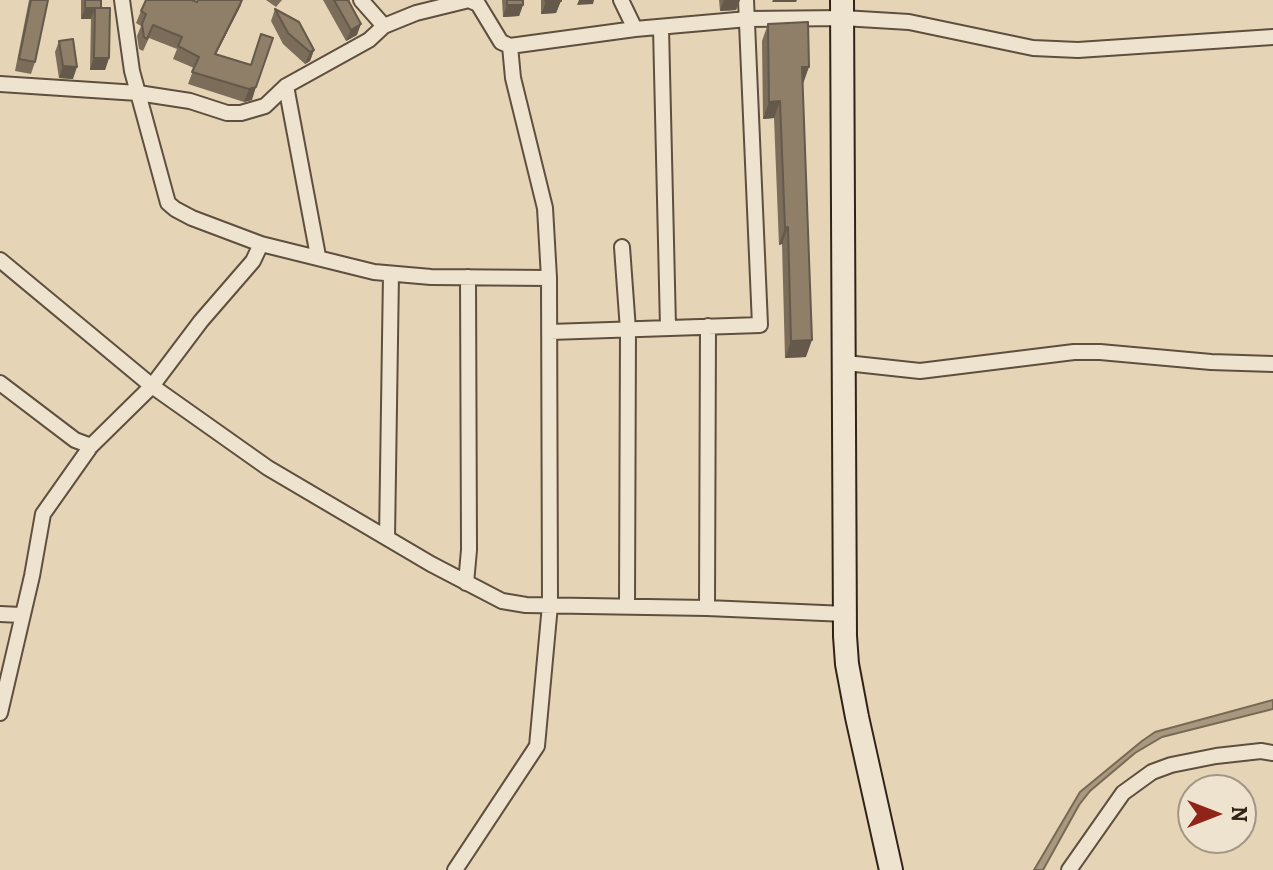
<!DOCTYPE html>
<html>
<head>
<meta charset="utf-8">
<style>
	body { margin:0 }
	#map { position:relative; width:1273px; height:870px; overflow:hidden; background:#e5d4b5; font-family:Alegreya,serif }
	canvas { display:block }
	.north { position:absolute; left:1177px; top:774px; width:80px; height:80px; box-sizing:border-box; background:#eee3cf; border:2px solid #a29685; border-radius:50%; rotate:90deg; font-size:22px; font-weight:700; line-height:32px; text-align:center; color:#312317 }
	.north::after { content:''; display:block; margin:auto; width:28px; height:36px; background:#8f2418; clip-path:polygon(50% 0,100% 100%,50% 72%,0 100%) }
</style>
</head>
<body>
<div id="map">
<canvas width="1273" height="870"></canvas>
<div class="north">N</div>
</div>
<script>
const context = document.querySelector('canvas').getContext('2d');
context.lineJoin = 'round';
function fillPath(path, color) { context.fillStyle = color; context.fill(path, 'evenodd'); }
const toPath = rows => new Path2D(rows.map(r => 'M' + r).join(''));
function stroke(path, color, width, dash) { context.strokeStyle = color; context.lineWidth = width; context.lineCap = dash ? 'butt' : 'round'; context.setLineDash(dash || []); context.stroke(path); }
const water = toPath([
	[1273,700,1273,709,1162,737,1135,753,1090,791,1079,805,1043,870,1034,870,1080,792,1142,741,1155,732,1170,728,1273,700]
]);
fillPath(water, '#a8987f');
stroke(water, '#786955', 2);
const street = toPath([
	[122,0,132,71,168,203,175,209,192,218,261,244,374,272,431,277,549,278],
	[361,0,384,26],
	[621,0,635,29],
	[661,28,668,327],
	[0,84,138,93,190,101,227,113,241,113,265,106,286,86,369,40,384,26,416,13,469,0,478,4,501,42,510,46],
	[286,86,318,256],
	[622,247,628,330,627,606],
	[0,260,152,386,268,468,431,564,502,601,526,605,707,608,846,614],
	[550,332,760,325,746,0],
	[846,363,920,371,1074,352,1100,352,1211,362,1273,364],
	[0,383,75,440,91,446],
	[387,538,391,274],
	[466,583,469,550,468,277],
	[707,608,708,326],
	[0,614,21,615],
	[0,713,32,576,43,514,91,446,152,386,201,321,253,261,261,244],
	[455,870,537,746,550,605,549,278,545,208,513,78,510,46,635,29,748,19,843,18,909,22,1033,48,1078,50,1273,37],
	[1069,870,1123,793,1152,772,1171,765,1216,756,1261,751,1273,753]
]);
const secondary = toPath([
	[842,0,845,636,847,664,857,717,891,870]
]);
stroke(street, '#5e4f3e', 18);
stroke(secondary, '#312317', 26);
stroke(street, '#eee3cf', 14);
stroke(secondary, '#eee3cf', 22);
fillPath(toPath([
	[29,0,48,0,35,62,31,74,15,71],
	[81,0,101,0,101,8,109,58,105,70,90,70,91,19,81,19],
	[266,0,282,0,276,7],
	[323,0,350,0,349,2,357,35,346,41],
	[502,0,523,0,523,5,519,16,503,17],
	[541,0,561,0,556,13,541,14],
	[719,0,740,0,736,10,720,11],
	[197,2,241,5,216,54,251,65,252,100,244,102,188,84,194,68,173,59,177,49,149,38,143,51,139,49,137,36,141,26,136,23,141,11],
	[275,9,314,50,310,61,305,64,283,44,271,21],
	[768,24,803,84,806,357,785,358,782,244,779,245,774,118,763,119,762,41],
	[59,41,73,79,59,78,55,52]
]), '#7b6d5a');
fillPath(toPath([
	[242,0,241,5,210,66,215,54],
	[579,0,594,0,593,4,577,5],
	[724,0,740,0,736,10,720,11],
	[773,0,797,0,796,2,772,2],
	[561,1,556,13,541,14,546,2],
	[507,5,523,5,519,16,503,17],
	[85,8,95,8,91,19,81,19],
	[361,24,357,35,346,41,351,30],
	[314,50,310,61,305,64,310,52],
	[94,58,109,58,105,70,90,70],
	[63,66,77,67,73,79,59,78],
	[802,67,809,67,803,84],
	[256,87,252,100,244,102,249,89],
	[780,101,774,118,763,119,769,102],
	[788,227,782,244,779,245,785,228],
	[812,340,806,357,785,358,791,341]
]), '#64594a');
const building = toPath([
	[31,0,48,0,35,62,19,59,31,0],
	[85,0,101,0,101,8,85,8,85,0],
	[146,0,192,0,197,2,198,0,242,0,215,54,251,65,261,34,273,38,256,87,249,89,192,72,199,57,178,46,182,37,153,25,147,39,144,37,142,24,146,14,141,11,146,0],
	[334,0,348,0,361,24,351,30,334,0],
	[507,0,523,0,523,5,507,5,507,0],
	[545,0,561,0,561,1,546,2,545,0],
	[95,8,110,8,109,58,94,58,95,8],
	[275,9,299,22,314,50,310,52,288,33,275,9],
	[808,22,809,67,802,67,812,340,791,341,788,227,785,228,780,101,769,102,768,24,808,22],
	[73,39,77,67,63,66,59,41,73,39]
]);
fillPath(building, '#8f7f69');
stroke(building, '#64594a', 2);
</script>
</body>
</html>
